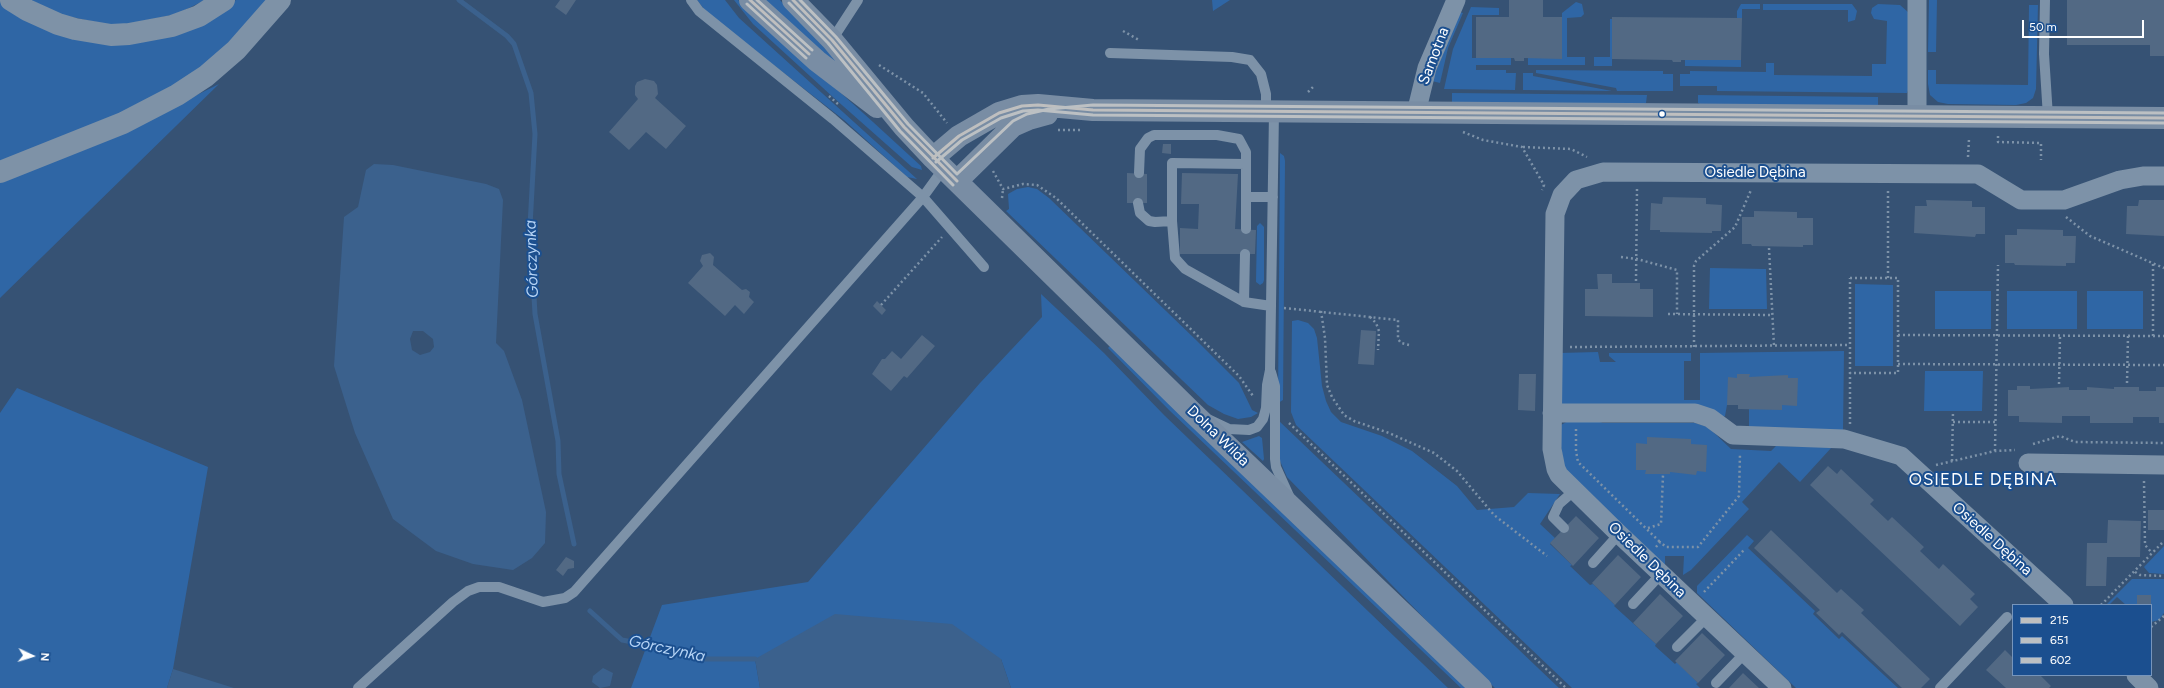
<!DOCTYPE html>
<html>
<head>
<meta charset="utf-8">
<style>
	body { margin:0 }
	#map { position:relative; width:2164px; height:688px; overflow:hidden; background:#365274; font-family:Figtree,sans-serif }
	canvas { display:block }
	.legend { position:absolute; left:2012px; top:604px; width:140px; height:72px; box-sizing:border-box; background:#1b4f8f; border:1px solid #7695bc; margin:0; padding:5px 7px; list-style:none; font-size:12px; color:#fff }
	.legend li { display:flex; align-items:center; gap:8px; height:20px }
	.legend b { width:20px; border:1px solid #7695bc }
	.north { position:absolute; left:12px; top:636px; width:40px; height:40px; -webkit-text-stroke:3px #1b4f8f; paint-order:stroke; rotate:94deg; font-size:11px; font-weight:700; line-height:16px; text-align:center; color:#fff }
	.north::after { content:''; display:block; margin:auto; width:14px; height:18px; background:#fff; clip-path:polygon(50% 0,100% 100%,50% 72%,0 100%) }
	.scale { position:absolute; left:2022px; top:20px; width:122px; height:18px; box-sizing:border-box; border:2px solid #fff; border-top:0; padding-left:5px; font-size:12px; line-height:14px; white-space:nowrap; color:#fff; -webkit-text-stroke:3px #1b4f8f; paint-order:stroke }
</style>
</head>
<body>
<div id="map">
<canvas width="2164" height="688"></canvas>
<ul class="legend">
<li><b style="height:5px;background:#bfbfbf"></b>215</li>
<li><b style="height:5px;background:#bcc0c3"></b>651</li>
<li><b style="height:5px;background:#bcc0c3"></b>602</li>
</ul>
<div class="north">N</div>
<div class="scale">50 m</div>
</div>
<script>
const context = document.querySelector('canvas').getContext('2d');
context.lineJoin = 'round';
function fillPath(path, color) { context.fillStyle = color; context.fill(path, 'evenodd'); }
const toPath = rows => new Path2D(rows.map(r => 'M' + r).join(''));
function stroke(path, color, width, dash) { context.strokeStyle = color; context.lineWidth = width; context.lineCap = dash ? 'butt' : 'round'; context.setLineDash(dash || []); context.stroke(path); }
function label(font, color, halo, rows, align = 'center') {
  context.font = font + ' Figtree,sans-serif'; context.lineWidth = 4; context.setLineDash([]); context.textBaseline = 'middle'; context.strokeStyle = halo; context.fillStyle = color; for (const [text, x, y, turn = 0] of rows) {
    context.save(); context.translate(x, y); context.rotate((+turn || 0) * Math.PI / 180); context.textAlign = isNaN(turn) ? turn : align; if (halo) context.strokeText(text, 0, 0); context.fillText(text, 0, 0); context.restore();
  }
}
fillPath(toPath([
	[0,0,7,6,74,36,228,6,236,0,268,0,259,12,206,66,134,110,0,164],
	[30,0,205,0,177,14,128,24,105,24,62,15],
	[697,0,725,0,739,18,917,179,907,177,844,120,707,13],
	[734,0,738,0,873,122,921,166,922,170,912,167,834,98,753,24],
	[763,0,780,0,859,85],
	[1212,0,1230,0,1213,11],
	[1929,0,1937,0,1936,52,1928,52],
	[1576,2,1582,4,1584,14,1581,17,1567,18,1567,57,1585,57,1585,65,1528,65,1528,58,1562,58,1562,13],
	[1741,4,1760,4,1760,9,1742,9,1742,18,1737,18,1737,11],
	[1763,4,1852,4,1857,11,1855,20,1848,22,1848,10,1763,10],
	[1878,4,1900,5,1908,12,1909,88,1907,93,1717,91,1717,86,1680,86,1680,74,1690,74,1690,71,1766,72,1766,63,1774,63,1774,75,1872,76,1872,64,1886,64,1887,21,1874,19,1871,13,1872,8],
	[2029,5,2038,5,2036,89,2033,98,2026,103,2016,105,1948,104,1938,102,1930,95,1928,84,1928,70,1936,70,1936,84,2028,85],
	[1471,7,1499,8,1499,15,1472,15,1472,58,1511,58,1511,65,1476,65,1476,70,1506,70,1506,73,1516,73,1515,90,1444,89,1453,49],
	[1460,12,1463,13,1448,48,1440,83,1432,81],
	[1610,19,1612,19,1612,66,1594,66,1594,57,1610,57],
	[1685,60,1741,60,1741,67,1685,66],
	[1536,70,1663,71,1663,74,1673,74,1673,91,1617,91,1616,88,1536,73],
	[1523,73,1533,73,1533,76,1612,91,1523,90],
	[219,84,0,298,0,180,120,133],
	[1452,93,1647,95,1646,103,1642,105,1452,104],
	[1698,95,1878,97,1878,107,1704,106,1698,103],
	[1280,153,1284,156,1285,161,1283,400,1278,403],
	[1028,187,1037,189,1049,198,1195,339,1239,383,1252,410,1258,413,1251,417,1238,419,1224,414,1208,405,1006,211,1009,209,1008,194,1017,189],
	[1260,223,1264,227,1264,280,1263,283,1260,285,1256,282,1257,226],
	[1710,268,1766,269,1767,309,1709,309],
	[1855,284,1893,285,1893,366,1855,366],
	[1935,291,1991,291,1991,329,1935,329],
	[2007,291,2077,291,2077,329,2007,329],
	[2087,291,2143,291,2143,329,2087,329],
	[1041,294,1104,353,1164,415,1448,688,1011,688,1001,659,755,659,760,688,631,688,662,605,808,582,980,383,1042,317],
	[1298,320,1308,323,1314,329,1317,338,1322,386,1326,401,1331,412,1341,422,1382,436,1412,451,1457,486,1477,510,1514,507,1528,493,1560,494,1540,524,1555,538,1550,544,1572,565,1570,566,1590,585,1593,584,1615,605,1614,606,1656,644,1655,646,1675,664,1677,662,1698,683,1696,684,1700,688,1572,688,1296,425,1291,412,1292,321],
	[1110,346,1469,688,1461,688,1169,410,1108,348],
	[1844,351,1843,431,1749,427,1749,409,1738,405,1727,405,1725,416,1722,418,1562,404,1559,353,1598,352,1600,362,1616,362,1609,356,1609,353,1691,353,1691,361,1684,361,1684,400,1700,400,1700,353],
	[1925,371,1983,371,1982,411,1924,411],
	[17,388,208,467,173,669,167,688,0,688,0,413],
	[1278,420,1559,688,1495,688,1456,651,1287,477,1280,461],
	[1570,420,1593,420,1603,423,1695,423,1708,427,1731,449,1771,451,1776,446,1832,447,1800,482,1779,462,1742,502,1749,509,1691,570,1683,575,1684,556,1665,556,1665,570,1573,482,1564,466,1561,447,1561,425],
	[1259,436,1262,438,1264,459,1263,461,1242,442],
	[1747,535,1754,541,1748,548,1815,611,1813,614,1839,639,1842,636,1898,688,1796,688,1697,593,1697,586],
	[2164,546,2164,574,2149,573,2144,567],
	[2132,579,2164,579,2164,613,2159,620,2151,622,2151,605,2126,605,2117,597,2109,605,2106,605]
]), '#2f66a5');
fillPath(toPath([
	[374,164,393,165,486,184,499,189,503,200,496,343,504,351,522,400,546,512,545,543,532,558,513,570,473,564,436,551,393,519,355,433,334,366,344,217,358,207,366,170],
	[413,331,423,331,433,339,434,347,430,352,420,355,412,350,410,339],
	[835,614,952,624,1001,659,1011,688,760,688,755,659],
	[603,668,613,673,610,686,600,688,592,682,593,676],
	[173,669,234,688,167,688]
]), '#3b618d');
stroke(toPath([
	[459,0,507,36,514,44,531,93,535,134,530,226,535,314,558,441,559,474,574,544],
	[590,611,622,640,670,649,700,659,755,659]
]), '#3b618d', 5);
fillPath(toPath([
	[560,0,576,0,566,15,555,7],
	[1509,0,1543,0,1543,17,1562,17,1562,59,1524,58,1524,61,1515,61,1514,58,1476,58,1476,17,1509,17],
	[2067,0,2164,0,2164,56,2150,56,2150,45,2067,45],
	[1612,17,1742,18,1741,60,1681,60,1681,62,1673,62,1672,60,1612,59],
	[645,79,654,81,657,85,658,94,655,98,686,126,666,149,646,132,629,150,609,132,638,99,635,95,635,86,637,82],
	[1163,144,1171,144,1171,154,1162,153],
	[1127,173,1147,174,1147,203,1127,203],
	[1182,173,1238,174,1235,229,1256,230,1255,254,1180,254,1180,228,1198,229,1199,204,1181,204],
	[1663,197,1706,198,1706,204,1722,205,1721,231,1712,231,1712,233,1660,232,1660,230,1650,230,1651,203,1662,204],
	[1926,200,1972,201,1972,207,1985,207,1985,234,1976,234,1975,237,1914,233,1915,206,1927,206],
	[2139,200,2164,200,2164,236,2126,234,2127,206,2138,206],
	[1754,211,1797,212,1797,218,1813,218,1813,245,1803,245,1803,247,1752,246,1751,244,1742,244,1742,217,1754,217],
	[2017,229,2063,230,2063,236,2076,236,2075,263,2066,263,2066,266,2015,265,2014,263,2005,263,2005,235,2017,235],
	[710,253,714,257,713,265,742,290,746,289,750,292,749,297,754,302,744,314,735,305,725,316,688,283,703,266,700,261,702,255],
	[1597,274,1612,274,1612,283,1640,283,1640,289,1653,289,1653,317,1585,316,1585,289,1598,289],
	[877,301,886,310,882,315,873,306],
	[1361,330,1376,331,1374,365,1358,364],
	[922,335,935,346,907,378,904,376,891,391,872,374,882,359,885,359,892,351,901,359],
	[1519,374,1536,374,1535,411,1518,410],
	[1737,374,1750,374,1749,377,1788,375,1788,378,1798,378,1797,406,1782,405,1782,410,1738,409,1738,405,1727,405,1728,377,1737,378],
	[2017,386,2030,386,2030,389,2069,387,2069,390,2087,390,2087,387,2114,389,2114,387,2139,387,2139,391,2156,391,2156,387,2164,387,2164,423,2159,423,2159,417,2133,417,2133,423,2090,423,2090,416,2062,416,2062,423,2019,422,2019,416,2008,416,2008,390,2017,390],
	[1647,437,1691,439,1691,444,1707,445,1706,472,1697,471,1696,475,1670,472,1670,474,1645,474,1646,470,1636,470,1636,443,1647,444],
	[1828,466,1837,474,1841,469,1874,500,1870,504,1888,521,1892,517,1924,547,1920,551,1939,569,1943,564,1975,594,1970,599,1978,607,1960,626,1810,485],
	[2148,510,2164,510,2164,530,2148,530],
	[1576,516,1599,538,1573,566,1550,543],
	[2108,520,2141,521,2140,557,2107,557,2106,586,2086,586,2087,543,2107,543],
	[1771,530,1837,593,1841,589,1864,610,1861,613,1930,679,1921,688,1902,688,1842,632,1839,635,1816,613,1820,610,1754,548],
	[1618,555,1641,577,1615,605,1592,583],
	[566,557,574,561,574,568,568,569,563,576,556,570],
	[1660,594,1683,616,1656,644,1633,623],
	[2137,595,2151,595,2151,605,2137,605],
	[1702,633,1725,655,1698,683,1675,661],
	[2005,650,2013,658,2013,675,2040,675,2051,686,2049,688,2006,688,1986,670],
	[1743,673,1759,688,1729,688]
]), '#526984');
stroke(toPath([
	[1123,31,1139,40],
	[879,65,923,93,947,123],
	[1308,92,1315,85],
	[829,96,839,105],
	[1058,130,1083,130],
	[1463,132,1483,140,1522,147,1544,185,1542,190],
	[1998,136,1998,142,2041,143,2041,160],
	[1523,147,1571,149,1587,157],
	[1968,157,1969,139],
	[993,171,1003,189,1023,184,1037,185,1056,198,1239,376,1253,396],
	[1002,198,1003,189],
	[2066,217,2090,236,2164,268],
	[1769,248,1774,346],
	[1621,257,1637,259,1677,270,1677,314],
	[1850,278,1898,278,1898,373,1850,373,1850,278],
	[1888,278,1888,191],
	[1636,281,1637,189],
	[881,305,942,237],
	[1284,308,1398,320,1398,339,1401,343,1409,345],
	[1321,311,1325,338,1327,385,1332,397,1344,415,1354,421,1389,433,1434,453,1457,471,1494,515,1547,556],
	[1668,314,1772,315],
	[1370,317,1376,323,1379,331,1378,350],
	[1898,335,2164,336],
	[2153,336,2153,263],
	[1570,347,1850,345],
	[1694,347,1694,266,1696,261,1735,227,1751,190],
	[1898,364,2164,365],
	[2127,383,2128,336],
	[2059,384,2060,336],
	[1953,422,1996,422],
	[1289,423,1566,688],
	[1850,424,1850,373],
	[1576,429,1576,451,1578,462,1660,542],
	[2033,444,2060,436,2075,442,2164,443],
	[1995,451,1998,265],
	[1952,461,1953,411],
	[1936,465,1995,451,2015,450],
	[2144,481,2145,545,2152,553],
	[1648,528,1661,524,1663,475],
	[1656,547,1660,542,1666,547,1698,547,1739,496,1740,453],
	[2135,572,2140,575,2164,576],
	[1704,592,1744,550],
	[2101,605,2164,541],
	[2151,627,2164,616]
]), '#7d92a8', 2.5, [2, 3]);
stroke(toPath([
	[691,0,699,11,833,119,923,197,944,168],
	[2045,0,2044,54,2048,117],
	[832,40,858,0],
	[1110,53,1232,57,1250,60,1261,74,1266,94,1266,112],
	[1139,173,1140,149,1148,138,1154,135,1217,135,1239,139,1246,152,1246,229],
	[1246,197,1273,197],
	[1138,203,1140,213,1149,221,1155,222,1172,221,1175,258,1185,269,1244,302,1271,306],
	[1172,221,1172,163,1246,164],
	[1244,302,1245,254],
	[1271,372,1275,386,1275,459,1276,467,1290,498],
	[1210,420,1229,429,1249,430,1257,427,1263,419,1266,408,1267,385,1270,370,1274,112],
	[1564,528,1553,517,1559,504,1575,490],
	[1593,563,1619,534],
	[1633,604,1661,574],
	[1677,647,1707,617],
	[1716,683,1745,653],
	[358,688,453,602,468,591,479,587,499,587,543,602,565,598,574,592,923,197,984,267],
	[1940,688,2007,617]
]), '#7d92a8', 10);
stroke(toPath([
	[1416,113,1427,68,1456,0],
	[1917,117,1917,0],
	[1552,413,1695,413,1710,418,1733,435,1844,439,1901,456,2064,605],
	[2028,463,2164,465],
	[2136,675,2149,688],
	[1782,688,1619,534,1559,475,1556,469,1552,449,1555,214,1562,195,1576,180,1603,172,1978,174,2021,200,2064,200,2120,180,2143,176,2164,176]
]), '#7d92a8', 19);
stroke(toPath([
	[750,0,817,61,877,107],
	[793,0,832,40,904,127,933,158,1191,411,1481,688],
	[933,158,959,136,999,113,1022,106,1038,105,1093,110,2164,118],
	[957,181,1013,126,1029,119,1047,114]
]), '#798da4', 22);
stroke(toPath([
	[11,0,27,10,58,24,75,29,111,35,129,34,172,26,199,16,224,0],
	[0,172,123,123,177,95,206,76,236,50,280,0]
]), '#7e92a7', 22);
stroke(toPath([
	[750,0,809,54],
	[793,0,832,40,904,127,957,181],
	[933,158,959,136,999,113,1022,106,1038,105,1093,110,2164,118]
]), '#bfbfbf', 3);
stroke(toPath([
	[789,3,828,43,900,131,953,185],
	[747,4,806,58],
	[936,162,962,140,1001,118,1023,111,1038,110,1093,115,2164,123]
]), '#bcc0c3', 3);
stroke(toPath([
	[757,0,812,50],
	[800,0,836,37,908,124,957,174,1013,121,1027,114,1049,109,1093,105,2164,113]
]), '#bcc0c3', 3);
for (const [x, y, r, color] of [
	[1662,114,3.5,"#fff"]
]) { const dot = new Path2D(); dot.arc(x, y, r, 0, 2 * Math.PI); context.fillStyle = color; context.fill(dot); stroke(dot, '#1b4f8f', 1.5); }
label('15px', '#fff', '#1b4f8f', [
	["Samotna",1434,56,-69],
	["Osiedle Dębina",1755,173],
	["Dolna Wilda",1218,436,44],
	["Osiedle Dębina",1992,539,42],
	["Osiedle Dębina",1647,560,44]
]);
label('italic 16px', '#b5d3f5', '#1b4f8f', [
	["Górczynka",532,259,-92],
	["Górczynka",667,649,12]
]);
context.letterSpacing = '1px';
label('17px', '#fff', '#1b4f8f', [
	["OSIEDLE DĘBINA",1983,480]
]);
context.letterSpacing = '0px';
</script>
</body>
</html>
